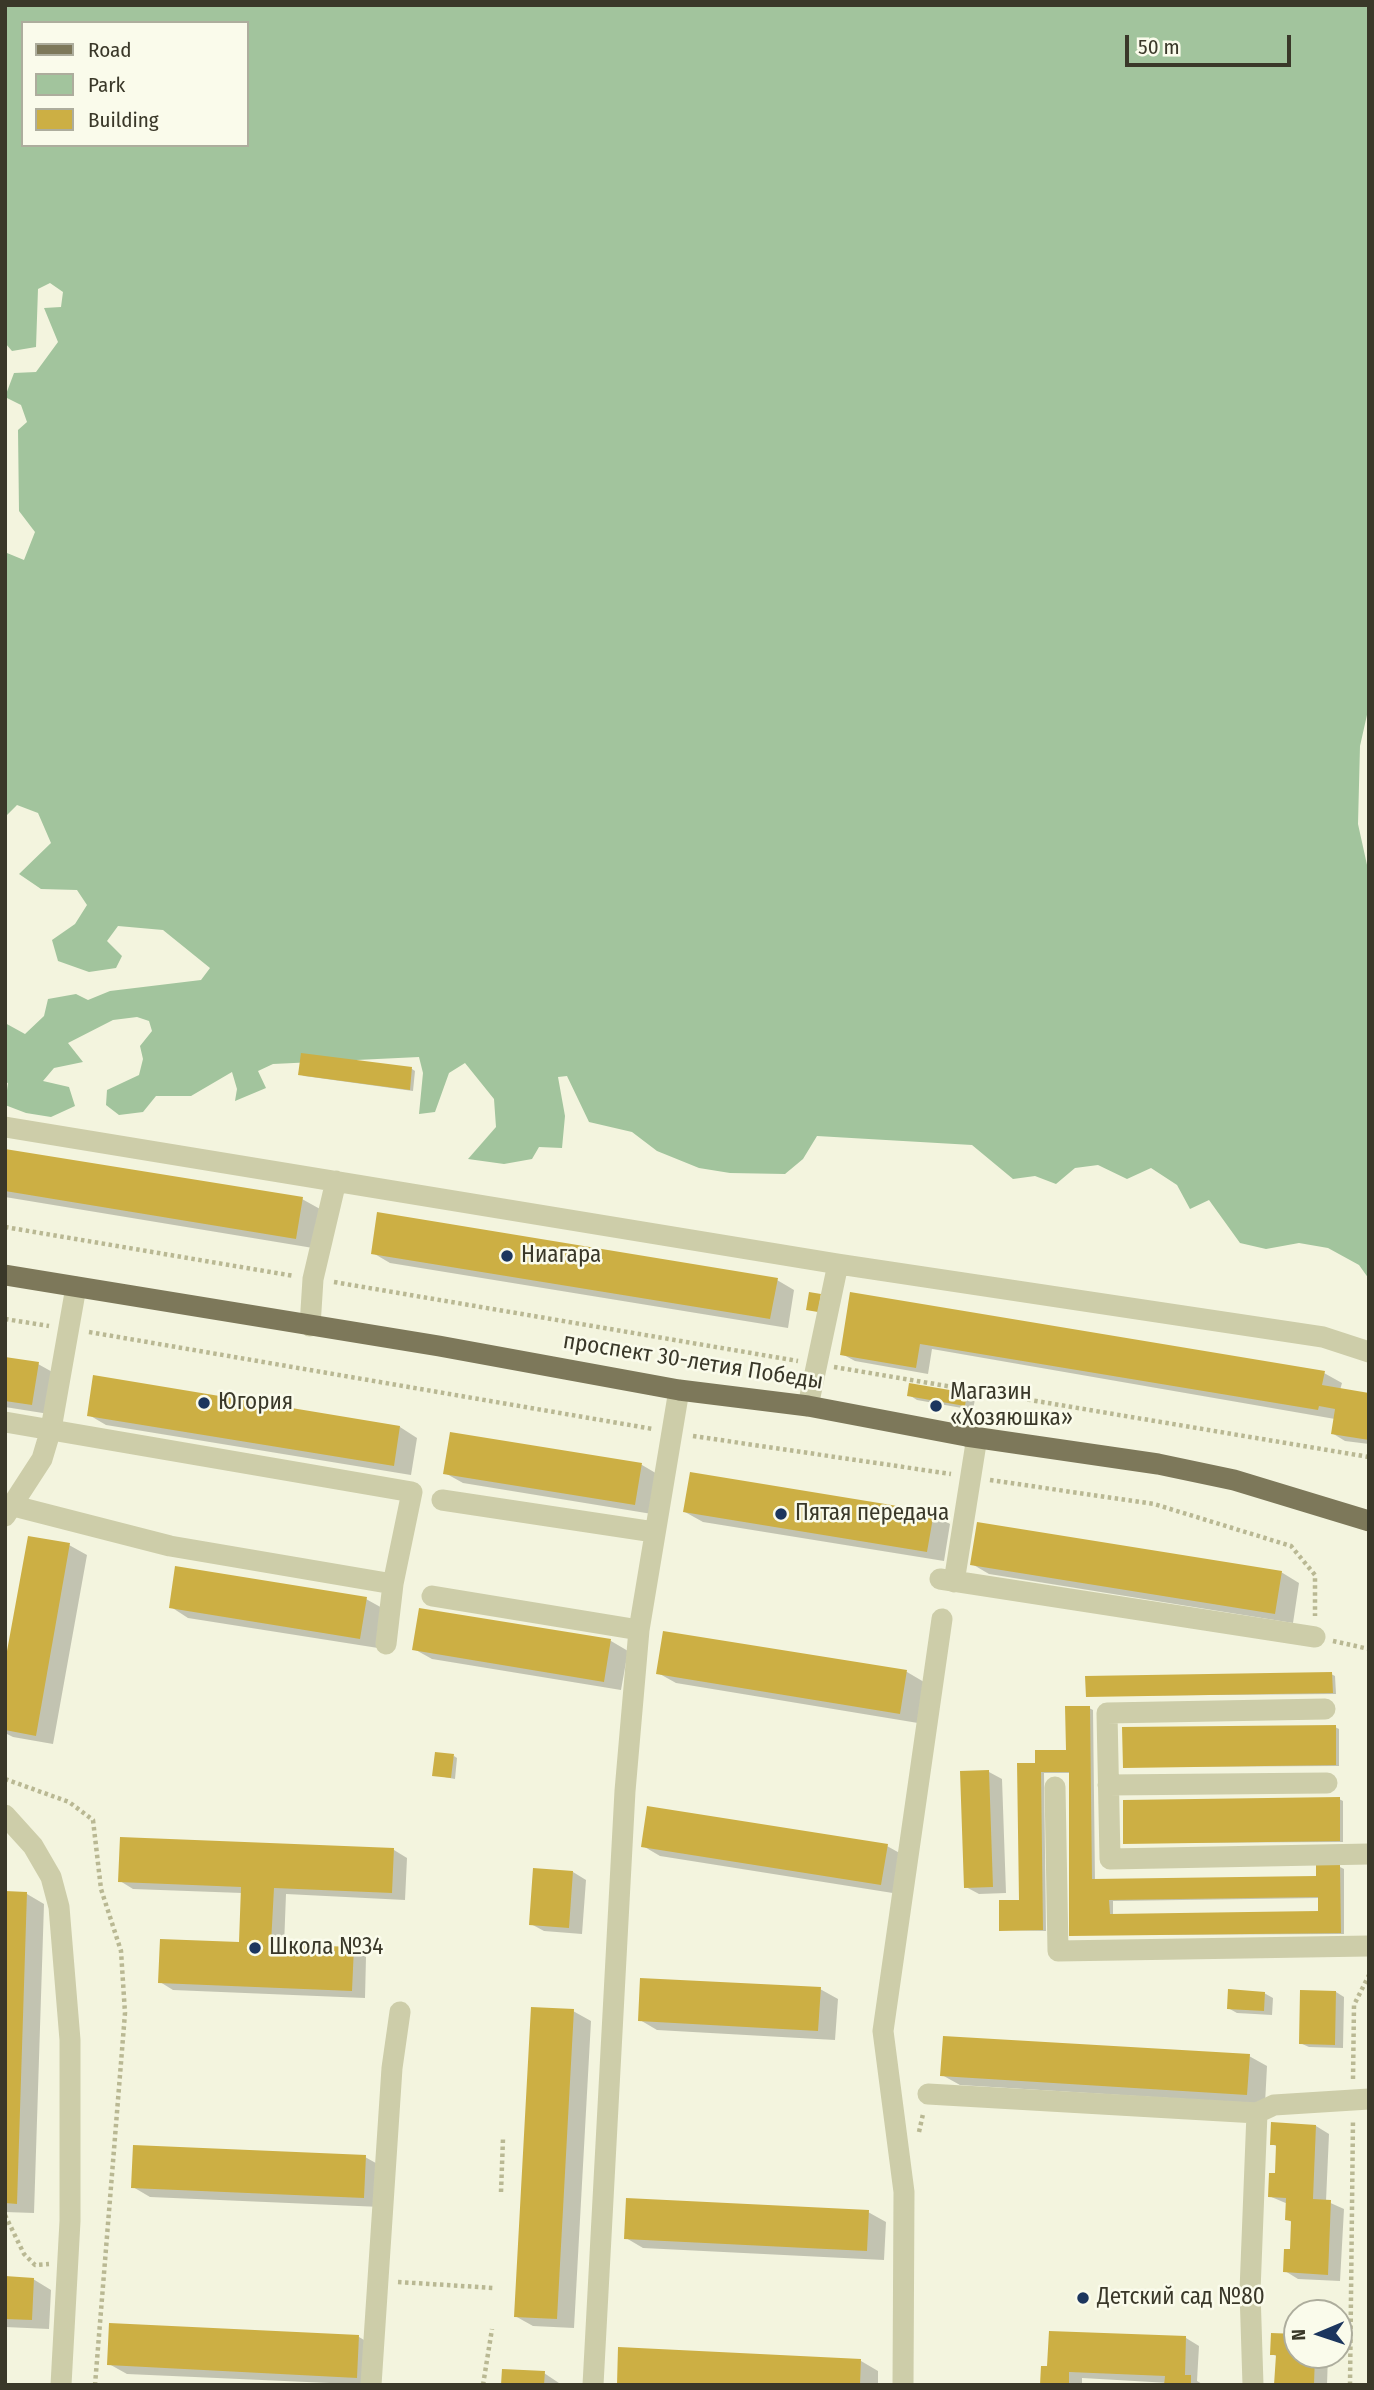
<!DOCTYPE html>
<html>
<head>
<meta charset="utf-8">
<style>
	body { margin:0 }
	#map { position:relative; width:1374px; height:2390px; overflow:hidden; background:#f3f4de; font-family:"Fira Sans Condensed",sans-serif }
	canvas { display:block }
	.frame { position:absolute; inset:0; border:7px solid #3a3829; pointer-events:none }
	.legend { position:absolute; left:21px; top:21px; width:228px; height:126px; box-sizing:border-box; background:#fafbeb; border:2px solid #adad9d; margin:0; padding:9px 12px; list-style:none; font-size:21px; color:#3a3829 }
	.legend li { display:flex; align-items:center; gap:14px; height:35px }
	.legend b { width:35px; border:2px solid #adad9d }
	.north { position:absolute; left:1283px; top:2299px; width:70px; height:70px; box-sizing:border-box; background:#fafbeb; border:2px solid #adad9d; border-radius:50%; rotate:268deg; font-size:19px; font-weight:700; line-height:28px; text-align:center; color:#3a3829 }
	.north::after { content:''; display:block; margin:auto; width:24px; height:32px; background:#1c365e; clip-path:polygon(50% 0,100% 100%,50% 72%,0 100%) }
	.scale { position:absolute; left:1125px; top:35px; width:166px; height:32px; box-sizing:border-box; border:4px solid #3a3829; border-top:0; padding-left:9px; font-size:21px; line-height:24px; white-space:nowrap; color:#3a3829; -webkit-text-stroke:5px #fafbeb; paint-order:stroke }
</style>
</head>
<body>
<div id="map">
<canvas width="1374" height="2390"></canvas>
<div class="frame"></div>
<ul class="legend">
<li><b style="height:9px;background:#7d785a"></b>Road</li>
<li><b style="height:19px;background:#a2c49d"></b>Park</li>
<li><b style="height:19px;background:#ccaf44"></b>Building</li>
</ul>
<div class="north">N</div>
<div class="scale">50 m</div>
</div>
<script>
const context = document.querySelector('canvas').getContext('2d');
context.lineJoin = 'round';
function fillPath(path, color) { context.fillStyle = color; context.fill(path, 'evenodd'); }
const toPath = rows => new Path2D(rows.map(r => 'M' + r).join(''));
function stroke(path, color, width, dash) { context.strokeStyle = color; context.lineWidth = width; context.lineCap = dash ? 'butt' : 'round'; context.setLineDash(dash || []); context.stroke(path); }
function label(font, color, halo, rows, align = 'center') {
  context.font = font + ' "Fira Sans Condensed",sans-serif'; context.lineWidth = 5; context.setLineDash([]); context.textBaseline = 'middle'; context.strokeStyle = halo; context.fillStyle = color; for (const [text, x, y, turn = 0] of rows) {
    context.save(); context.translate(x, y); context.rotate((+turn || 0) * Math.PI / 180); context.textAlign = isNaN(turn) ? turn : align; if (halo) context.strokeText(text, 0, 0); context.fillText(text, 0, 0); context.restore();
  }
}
fillPath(toPath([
	[5,5,1369,5,1369,706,1360,746,1358,824,1369,874,1369,1279,1359,1265,1328,1248,1299,1243,1266,1249,1240,1243,1209,1200,1190,1209,1177,1185,1151,1168,1127,1179,1098,1165,1075,1168,1056,1184,1035,1176,1013,1179,972,1145,817,1136,803,1159,785,1174,730,1173,699,1168,657,1151,632,1132,589,1122,567,1076,558,1077,565,1116,562,1148,539,1147,532,1159,504,1164,468,1159,496,1127,494,1099,465,1063,449,1073,435,1112,419,1114,423,1073,419,1057,273,1064,258,1071,266,1088,235,1101,237,1089,232,1072,191,1096,156,1096,143,1112,119,1115,106,1105,107,1090,139,1075,143,1059,140,1046,152,1031,149,1021,137,1017,113,1020,68,1043,83,1062,54,1068,43,1081,69,1087,75,1106,51,1117,26,1113,5,1105,8,1083,5,1082,5,1023,25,1034,44,1016,48,999,76,994,88,1000,110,991,201,980,210,968,163,930,118,926,107,941,122,956,116,968,89,972,58,961,52,940,75,924,87,905,77,890,41,889,19,874,51,843,38,813,17,805,5,817,5,547,7,553,24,560,35,532,19,511,18,430,27,422,21,405,5,397,14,373,36,372,58,342,44,308,61,307,63,292,50,283,38,289,36,347,12,351,5,343],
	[23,23,247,23,247,145,23,145]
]), '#a2c49d');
fillPath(toPath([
	[303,1055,412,1069,415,1071,413,1091,304,1076,300,1074],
	[5,1150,302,1199,320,1209,313,1248,5,1197],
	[373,1253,777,1280,794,1290,788,1328,390,1263],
	[852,1294,1324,1373,1342,1383,1340,1390,1369,1394,1369,1444,1345,1441,1332,1433,1335,1419,932,1349,928,1374,855,1361,842,1354],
	[5,1359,38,1364,56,1374,49,1414,5,1407],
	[909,1395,966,1395,975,1399,973,1410,917,1400],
	[89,1415,400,1427,417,1438,411,1475,106,1425],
	[642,1465,659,1475,652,1514,463,1483,445,1473],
	[685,1512,933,1514,950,1524,944,1561,703,1522],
	[69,1545,87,1555,53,1744,13,1737,5,1733,5,1672],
	[972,1564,1281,1572,1299,1583,1293,1623,989,1574],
	[366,1599,384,1609,378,1648,188,1618,171,1607],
	[611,1641,628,1651,621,1690,432,1659,414,1649],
	[907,1672,924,1682,918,1723,676,1683,658,1673],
	[1331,1674,1335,1676,1336,1694,1087,1696],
	[1089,1708,1093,1710,1095,1881,1318,1878,1340,1867,1344,1869,1344,1934,1070,1935,1071,1773,1044,1773,1046,1931,1001,1930,1021,1902,1037,1764,1067,1752],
	[1320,1898,1320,1913,1113,1916,1113,1901],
	[1335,1727,1339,1729,1339,1766,1125,1767],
	[454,1756,457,1758,455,1779,434,1775],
	[989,1772,1002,1779,1006,1893,979,1894,966,1887],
	[1339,1799,1343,1801,1343,1842,1125,1843],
	[121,1838,394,1850,407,1858,405,1900,286,1894,284,1946,353,1949,366,1957,365,1998,173,1990,160,1982,240,1944,242,1893,133,1889,120,1881],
	[643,1846,887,1846,905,1856,899,1894,660,1856],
	[573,1872,586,1880,582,1934,544,1931,531,1924],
	[5,1893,27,1894,44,1904,34,2213,5,2212],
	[820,1989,838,1999,835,2040,657,2030,640,2020],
	[1336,1992,1344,1997,1343,2048,1309,2047,1300,2043],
	[1264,1993,1273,1998,1272,2015,1237,2013,1228,2008],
	[573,2011,591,2021,574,2328,533,2326,515,2316],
	[1249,2056,1267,2066,1265,2104,960,2085,942,2075],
	[1316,2126,1329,2134,1326,2201,1344,2209,1340,2281,1298,2279,1285,2271,1291,2251,1293,2223,1287,2219,1288,2204,1269,2196,1276,2175,1278,2147,1272,2144],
	[365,2157,383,2167,381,2207,150,2197,133,2187],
	[868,2212,886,2222,884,2260,643,2248,626,2238],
	[5,2278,33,2279,51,2290,49,2329,5,2327],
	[1297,2336,1297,2355,1328,2355,1327,2385,1276,2385,1278,2357,1272,2354],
	[359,2337,376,2347,374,2385,127,2374,109,2364],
	[1186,2338,1199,2346,1197,2381,1204,2385,1082,2378,1082,2385,1042,2385,1043,2368],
	[861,2361,878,2371,878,2385,618,2385],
	[544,2373,562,2385,503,2385]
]), '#0003');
fillPath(toPath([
	[301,1053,412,1067,410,1090,298,1075],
	[5,1149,303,1197,296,1239,5,1191],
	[377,1212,778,1278,770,1319,371,1254],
	[809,1292,821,1294,818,1312,806,1310],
	[850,1292,1325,1371,1322,1385,1369,1393,1369,1440,1331,1434,1335,1409,1319,1406,1318,1410,920,1344,916,1368,840,1355],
	[5,1357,39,1362,32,1405,5,1401],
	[93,1375,400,1426,394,1466,87,1416],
	[909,1383,967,1393,965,1406,907,1396],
	[450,1432,642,1463,635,1505,443,1474],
	[690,1472,934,1512,927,1552,683,1512],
	[977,1522,1282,1571,1275,1614,970,1565],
	[28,1536,70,1543,36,1736,5,1730,5,1662],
	[175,1566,367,1597,360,1639,169,1608],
	[419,1608,611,1639,604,1682,412,1650],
	[663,1631,907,1670,900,1714,656,1674],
	[1332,1672,1333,1693,1086,1697,1085,1676],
	[1065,1706,1090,1706,1092,1879,1316,1876,1316,1865,1340,1865,1341,1933,1069,1936,1069,1772,1041,1772,1043,1930,999,1931,999,1900,1019,1900,1017,1763,1035,1763,1035,1750,1066,1750],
	[1318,1897,1318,1911,1110,1914,1109,1900],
	[1336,1725,1336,1765,1123,1768,1122,1727],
	[435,1752,454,1754,451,1778,432,1776],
	[989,1770,993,1887,964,1888,960,1771],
	[1340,1797,1340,1841,1123,1844,1123,1800],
	[647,1806,888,1844,881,1885,641,1847],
	[120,1837,394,1848,392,1893,274,1888,271,1944,354,1947,352,1991,158,1983,160,1939,239,1942,241,1887,118,1882],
	[533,1868,573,1871,569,1928,529,1925],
	[5,1891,27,1892,17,2204,5,2203],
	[640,1978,821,1987,818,2031,638,2021],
	[1228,1989,1265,1992,1264,2011,1227,2009],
	[1300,1990,1336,1991,1335,2045,1299,2044],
	[531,2007,574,2009,557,2319,514,2317],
	[943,2036,1250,2054,1247,2095,940,2076],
	[1271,2122,1316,2125,1313,2199,1331,2200,1328,2275,1283,2272,1284,2249,1290,2249,1291,2221,1285,2220,1286,2198,1268,2197,1269,2173,1275,2173,1276,2145,1270,2145],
	[133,2145,366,2155,364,2198,131,2188],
	[626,2198,869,2210,867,2251,624,2239],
	[5,2276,34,2278,32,2320,5,2319],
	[109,2323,359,2335,357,2378,107,2365],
	[1049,2331,1186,2336,1185,2375,1191,2375,1191,2385,1164,2385,1165,2376,1069,2372,1069,2385,1040,2385,1041,2366,1047,2366],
	[1271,2333,1297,2334,1297,2355,1315,2355,1314,2385,1274,2385,1276,2355,1270,2355],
	[618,2347,861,2359,860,2385,617,2385],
	[502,2369,545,2371,544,2385,501,2385]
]), '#ccaf44');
stroke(toPath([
	[5,1227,294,1276],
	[334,1282,798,1361],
	[5,1319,49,1326],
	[89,1332,653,1429],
	[834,1367,1369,1457],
	[693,1436,951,1474],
	[990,1480,1154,1504,1291,1546,1315,1575,1315,1616],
	[1333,1641,1369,1649],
	[5,1779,69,1802,93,1820,101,1889,121,1951,125,2013,95,2385],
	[1353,2079,1354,2005,1369,1975],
	[919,2132,923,2114],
	[501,2192,503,2139],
	[5,2215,24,2254,35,2265,49,2264],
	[398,2282,494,2288],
	[483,2385,492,2329],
	[1350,2385,1353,2119]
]), '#b9b893', 4.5, [3.5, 3.5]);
stroke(toPath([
	[5,1127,838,1264,1323,1337,1369,1352],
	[310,1326,313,1279,336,1181],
	[808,1406,838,1264],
	[5,1422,412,1492,393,1584,386,1644],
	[442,1500,654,1532],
	[10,1505,170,1546,393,1584],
	[5,1516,42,1459,51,1429,76,1287],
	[940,1579,1315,1637],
	[954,1582,977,1437],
	[432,1596,639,1630],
	[1325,1709,1107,1713,1110,1859,1369,1854],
	[1108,1785,1327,1783],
	[1055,1787,1058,1951,1369,1946],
	[5,1815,33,1846,51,1877,59,1907,70,2040,70,2221,61,2385],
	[928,2094,1257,2113,1274,2105,1369,2099],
	[371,2385,392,2068,400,2012],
	[593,2385,625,1791,639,1630,679,1390],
	[903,2385,904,2192,883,2031,942,1619],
	[1253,2385,1250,2291,1257,2113]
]), '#cdcda9', 21);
stroke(toPath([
	[5,1275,439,1346,679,1390,808,1406,966,1436,1158,1464,1234,1480,1369,1521]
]), '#7d785a', 21);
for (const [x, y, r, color] of [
	[507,1256,7,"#1c365e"],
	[204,1403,7,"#1c365e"],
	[936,1406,7,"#1c365e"],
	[781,1514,7,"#1c365e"],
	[255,1948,7,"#1c365e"],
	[1083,2298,7,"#1c365e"]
]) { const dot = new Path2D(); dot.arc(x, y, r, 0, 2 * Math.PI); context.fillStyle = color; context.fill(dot); stroke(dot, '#fafbeb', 2.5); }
label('23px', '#3a3829', '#fafbeb', [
	["Ниагара",521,1256],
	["Магазин",950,1393],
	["«Хозяюшка»",950,1419],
	["Югория",218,1403],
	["Пятая передача",795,1514],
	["Школа №34",269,1948],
	["Детский сад №80",1097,2298]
], 'left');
label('23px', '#3a3829', '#fafbeb', [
	["проспект 30-летия Победы",693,1362,9]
]);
</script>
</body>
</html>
